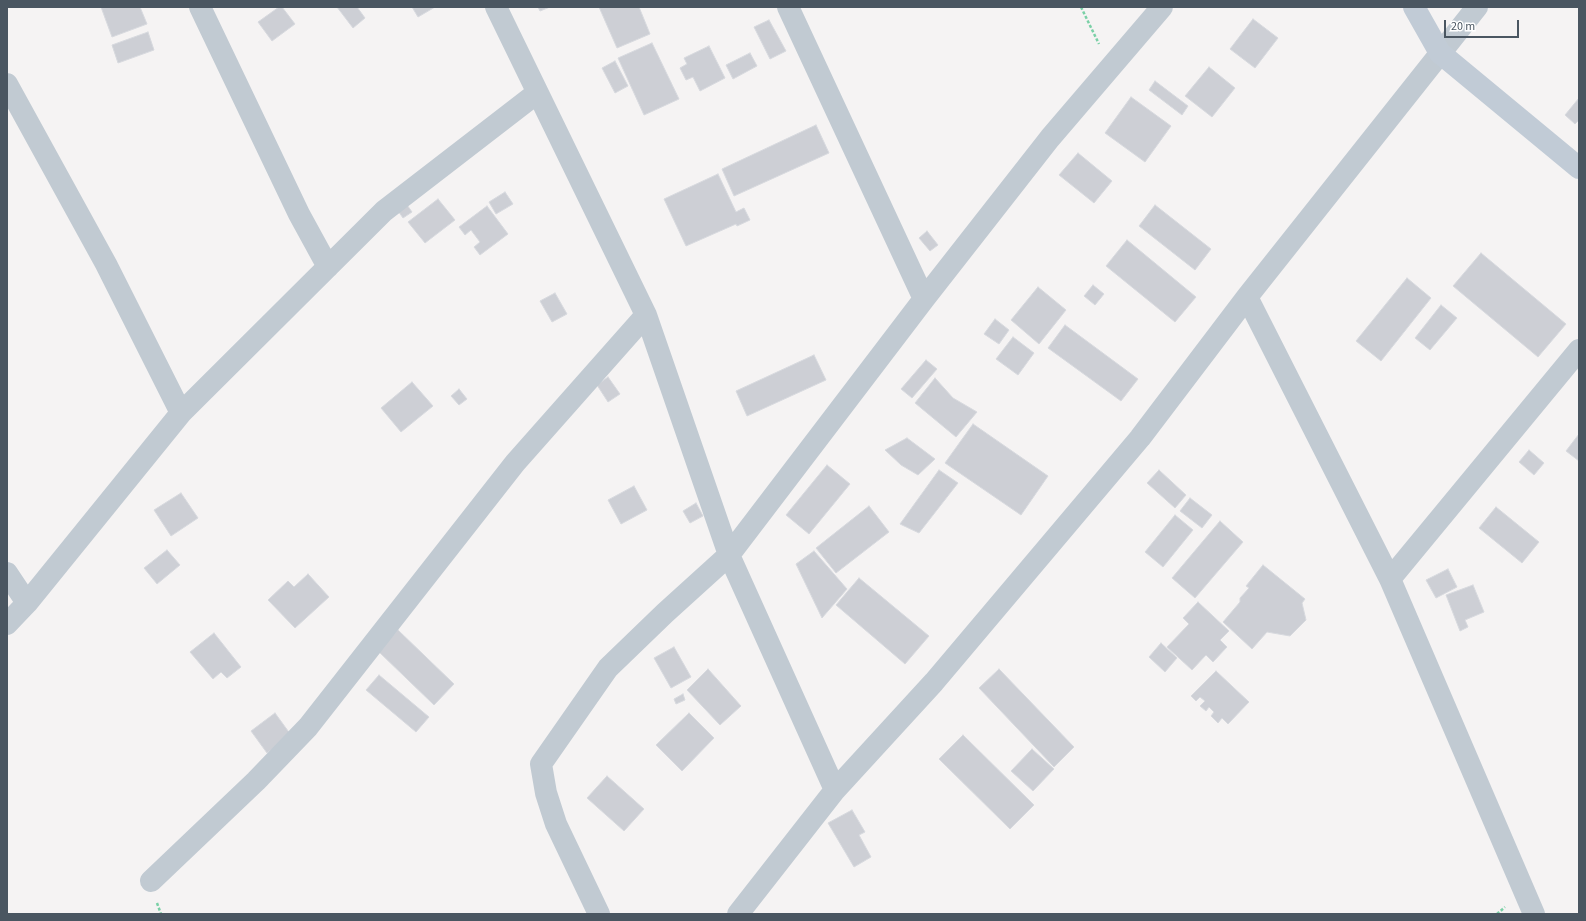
<!DOCTYPE html>
<html>
<head>
<meta charset="utf-8">
<style>
	body { margin:0 }
	#map { position:relative; width:1586px; height:921px; overflow:hidden; background:#f5f3f3; font-family:"Source Sans 3",sans-serif }
	canvas { display:block }
	.frame { position:absolute; inset:0; border:8px solid #4a5661; pointer-events:none }
	.scale { position:absolute; left:1444px; top:20px; width:75px; height:18px; box-sizing:border-box; border:2px solid #4a5661; border-top:0; padding-left:5px; font-size:12px; line-height:14px; white-space:nowrap; color:#4a5661; -webkit-text-stroke:3px #fff; paint-order:stroke }
</style>
</head>
<body>
<div id="map">
<canvas width="1586" height="921"></canvas>
<div class="frame"></div>
<div class="scale">20 m</div>
</div>
<script>
const context = document.querySelector('canvas').getContext('2d');
context.lineJoin = 'round';
function fillPath(path, color) { context.fillStyle = color; context.fill(path, 'evenodd'); }
const toPath = rows => new Path2D(rows.map(r => 'M' + r).join(''));
function stroke(path, color, width, dash) { context.strokeStyle = color; context.lineWidth = width; context.lineCap = dash ? 'butt' : 'round'; context.setLineDash(dash || []); context.stroke(path); }
const building = toPath([
	[101,7,140,7,147,24,112,37,101,7],
	[279,7,282,7,295,24,272,41,258,22,279,7],
	[337,7,357,7,365,18,353,28,337,7],
	[412,7,435,7,418,17,412,7],
	[538,7,550,7,540,11,538,7],
	[599,7,639,7,650,34,617,48,599,7],
	[1253,19,1278,38,1255,68,1230,49,1253,19],
	[769,20,786,51,770,59,754,27,769,20],
	[148,32,154,50,118,63,112,45,148,32],
	[652,43,679,99,644,115,618,58,652,43],
	[709,46,725,78,700,91,693,77,686,80,680,68,687,64,684,58,709,46],
	[750,53,757,66,733,79,726,65,750,53],
	[615,61,628,86,615,93,602,68,615,61],
	[1209,67,1235,88,1212,117,1185,96,1209,67],
	[1155,81,1188,106,1182,115,1149,90,1155,81],
	[1131,97,1171,126,1145,162,1105,133,1131,97],
	[1579,98,1579,120,1575,124,1565,115,1579,98],
	[816,125,829,153,734,196,722,169,816,125],
	[1078,153,1112,181,1094,203,1059,175,1078,153],
	[718,174,736,212,744,208,750,220,737,226,736,224,686,246,664,199,718,174],
	[505,192,513,204,496,214,489,202,505,192],
	[438,199,455,220,425,243,408,222,438,199],
	[405,202,412,212,403,218,396,208,405,202],
	[1155,205,1211,249,1195,270,1139,226,1155,205],
	[487,206,508,234,480,255,474,247,480,242,471,230,465,235,459,227,487,206],
	[927,231,938,245,930,251,919,238,927,231],
	[1127,240,1196,297,1175,322,1106,266,1127,240],
	[1481,253,1566,324,1538,357,1453,286,1481,253],
	[1407,278,1431,298,1381,361,1356,341,1407,278],
	[1093,285,1104,294,1095,305,1084,296,1093,285],
	[1038,287,1066,310,1039,344,1011,320,1038,287],
	[555,293,567,314,552,322,540,301,555,293],
	[1441,305,1457,318,1430,350,1415,338,1441,305],
	[995,319,1009,330,999,344,984,334,995,319],
	[1065,325,1138,379,1121,401,1048,348,1065,325],
	[1013,337,1034,353,1018,375,996,359,1013,337],
	[814,355,826,380,747,416,736,391,814,355],
	[926,360,937,369,912,398,901,389,926,360],
	[608,377,620,394,608,402,597,385,608,377],
	[935,378,953,398,977,412,956,437,915,403,935,378],
	[412,382,433,406,401,432,381,408,412,382],
	[459,389,467,399,459,405,451,396,459,389],
	[973,424,1048,476,1021,515,945,463,973,424],
	[1579,434,1579,461,1566,451,1579,434],
	[907,438,935,459,918,475,901,465,885,450,907,438],
	[1529,450,1544,463,1534,475,1519,462,1529,450],
	[827,465,850,484,809,534,786,515,827,465],
	[939,470,958,483,919,533,900,524,939,470],
	[1159,470,1186,495,1175,508,1147,483,1159,470],
	[634,486,647,510,621,524,608,500,634,486],
	[181,493,198,518,171,536,154,510,181,493],
	[1190,498,1212,515,1202,528,1180,511,1190,498],
	[696,503,703,516,690,523,683,511,696,503],
	[869,506,889,532,836,573,816,548,869,506],
	[1496,507,1539,542,1522,563,1479,528,1496,507],
	[1175,515,1193,530,1163,567,1145,552,1175,515],
	[1220,521,1243,542,1195,598,1172,578,1220,521],
	[167,550,180,565,157,584,144,568,167,550],
	[814,551,847,589,822,618,796,564,814,551],
	[1263,565,1305,599,1302,603,1306,620,1290,636,1267,632,1252,649,1223,622,1240,602,1240,598,1249,588,1246,586,1263,565],
	[1448,569,1457,587,1436,598,1426,580,1448,569],
	[308,574,329,597,295,628,268,600,288,581,294,587,308,574],
	[859,578,929,636,905,664,836,605,859,578],
	[1473,585,1484,612,1465,620,1468,627,1460,631,1446,595,1473,585],
	[1198,602,1229,631,1220,640,1227,647,1213,662,1206,655,1192,670,1167,647,1189,624,1183,618,1198,602],
	[398,630,454,684,434,705,378,651,398,630],
	[214,633,241,667,227,678,221,672,213,679,190,652,214,633],
	[1161,643,1177,658,1165,672,1149,657,1161,643],
	[674,647,691,677,671,688,654,658,674,647],
	[708,669,741,706,720,725,687,690,708,669],
	[999,669,1074,747,1054,767,979,688,999,669],
	[1216,671,1249,702,1228,724,1222,718,1218,723,1211,716,1214,712,1209,707,1206,711,1200,706,1205,701,1200,697,1196,701,1191,696,1216,671],
	[379,675,429,717,416,732,366,690,379,675],
	[683,694,685,700,676,704,674,699,683,694],
	[275,713,291,735,267,753,251,731,275,713],
	[689,713,714,738,682,771,656,745,689,713],
	[963,735,1034,805,1010,829,939,759,963,735],
	[1032,749,1054,769,1033,791,1011,771,1032,749],
	[607,776,644,809,624,831,587,798,607,776],
	[852,810,865,832,859,835,871,857,854,867,828,823,852,810]
]);
fillPath(building, '#cdcfd5');
stroke(building, '#d7d9de', 1);
stroke(toPath([
	[1081,7,1099,44],
	[157,903,161,914],
	[1497,914,1505,907]
]), '#7ad0a6', 2.5, [3, 2]);
stroke(toPath([
	[200,7,299,214,328,267],
	[496,7,646,315,729,555,835,790,934,682,1140,438,1247,297,1477,7],
	[788,7,924,299],
	[7,84,106,264,181,413],
	[1247,297,1390,579,1534,914],
	[7,573,27,603],
	[1390,579,1579,350],
	[7,624,27,603,181,413,384,211,537,93],
	[151,881,256,781,308,727,515,463,646,315],
	[599,914,556,824,546,793,541,764,608,668,665,613,729,555,924,299,1050,138,1162,7],
	[738,914,835,790]
]), '#c1cad2', 22);
stroke(toPath([
	[1414,7,1440,53,1579,168]
]), '#c1cbd6', 22);
</script>
</body>
</html>
